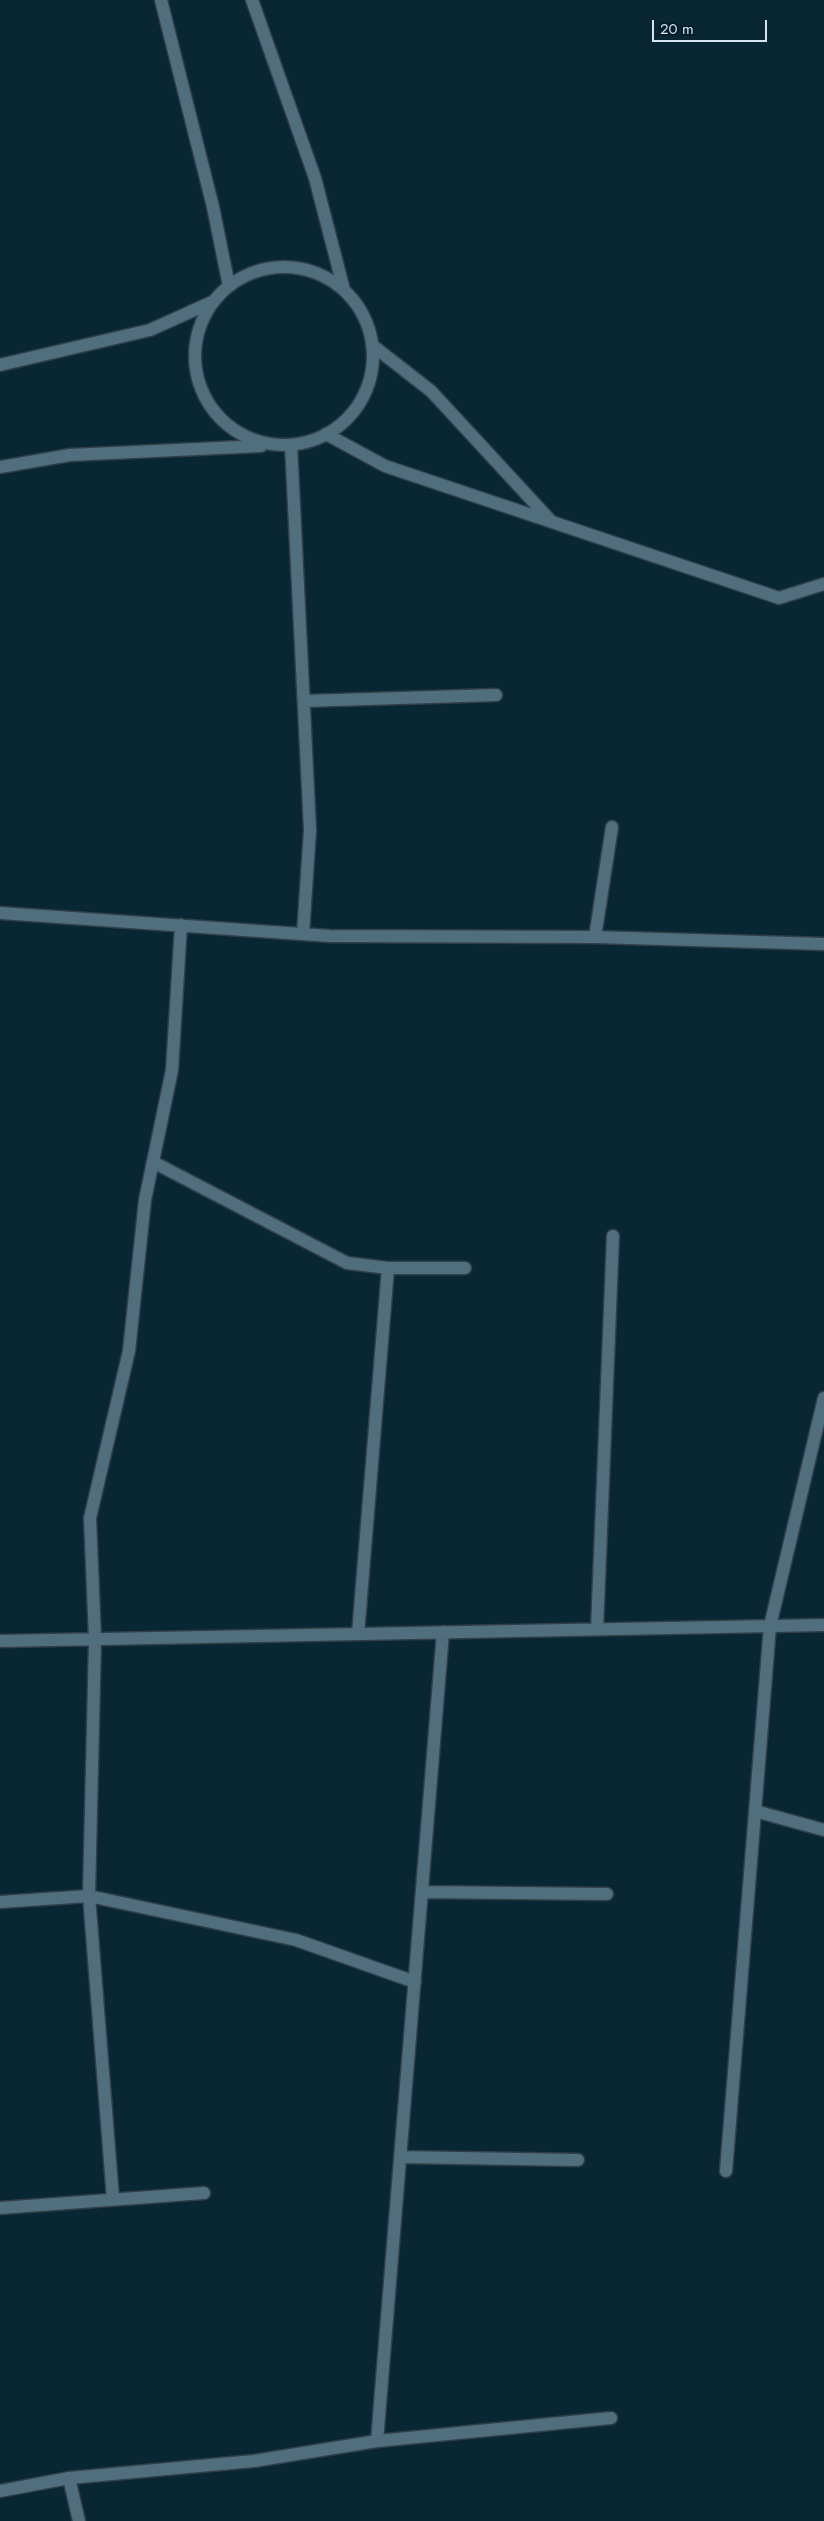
<!DOCTYPE html>
<html>
<head>
<meta charset="utf-8">
<style>
	body { margin:0 }
	#map { position:relative; width:824px; height:2521px; overflow:hidden; background:#092634; font-family:Jost,sans-serif }
	canvas { display:block }
	.scale { position:absolute; left:652px; top:20px; width:115px; height:22px; box-sizing:border-box; border:2px solid #d5e5ee; border-top:0; padding-left:6px; font-size:15px; line-height:18px; white-space:nowrap; color:#d5e5ee; -webkit-text-stroke:4px #011d2a; paint-order:stroke }
</style>
</head>
<body>
<div id="map">
<canvas width="824" height="2521"></canvas>
<div class="scale">20 m</div>
</div>
<script>
const context = document.querySelector('canvas').getContext('2d');
context.lineJoin = 'round';
const toPath = rows => new Path2D(rows.map(r => 'M' + r).join(''));
function stroke(path, color, width, dash) { context.strokeStyle = color; context.lineWidth = width; context.lineCap = dash ? 'butt' : 'round'; context.setLineDash(dash || []); context.stroke(path); }
const service = toPath([
	[69,2478,79,2521]
]);
const minor = toPath([
	[372,345,431,391,551,521],
	[326,434,385,466,779,598,824,584],
	[291,445,310,830,303,934],
	[304,701,496,695],
	[0,913,330,936,595,937,824,944],
	[595,937,612,827],
	[153,1162,347,1263,388,1268,465,1268],
	[597,1629,613,1236],
	[358,1634,388,1268],
	[0,1641,824,1625],
	[755,1811,824,1830],
	[422,1892,607,1894],
	[0,1902,89,1896,296,1940,415,1982],
	[400,2157,578,2160],
	[726,2171,770,1626,824,1398],
	[113,2199,89,1896,95,1639,90,1518,129,1351,145,1200,172,1070,181,925],
	[0,2208,204,2193],
	[377,2441,443,1632],
	[0,2491,69,2478,254,2461,377,2441,611,2418]
]);
const tertiary = toPath([
	[161,0,213,207,229,286],
	[252,0,315,178,344,290],
	'195 356a89 89 0 1 1 178 0a89 89 0 1 1-178 0Z',
	[0,365,150,330,212,302],
	[0,467,70,455,261,446]
]);
stroke(service, '#2f3e47', 15);
stroke(minor, '#2f3e47', 15);
stroke(tertiary, '#2f3e47', 15);
stroke(service, '#506e7e', 12);
stroke(minor, '#506e7e', 12);
stroke(tertiary, '#506e7e', 12);
</script>
</body>
</html>
